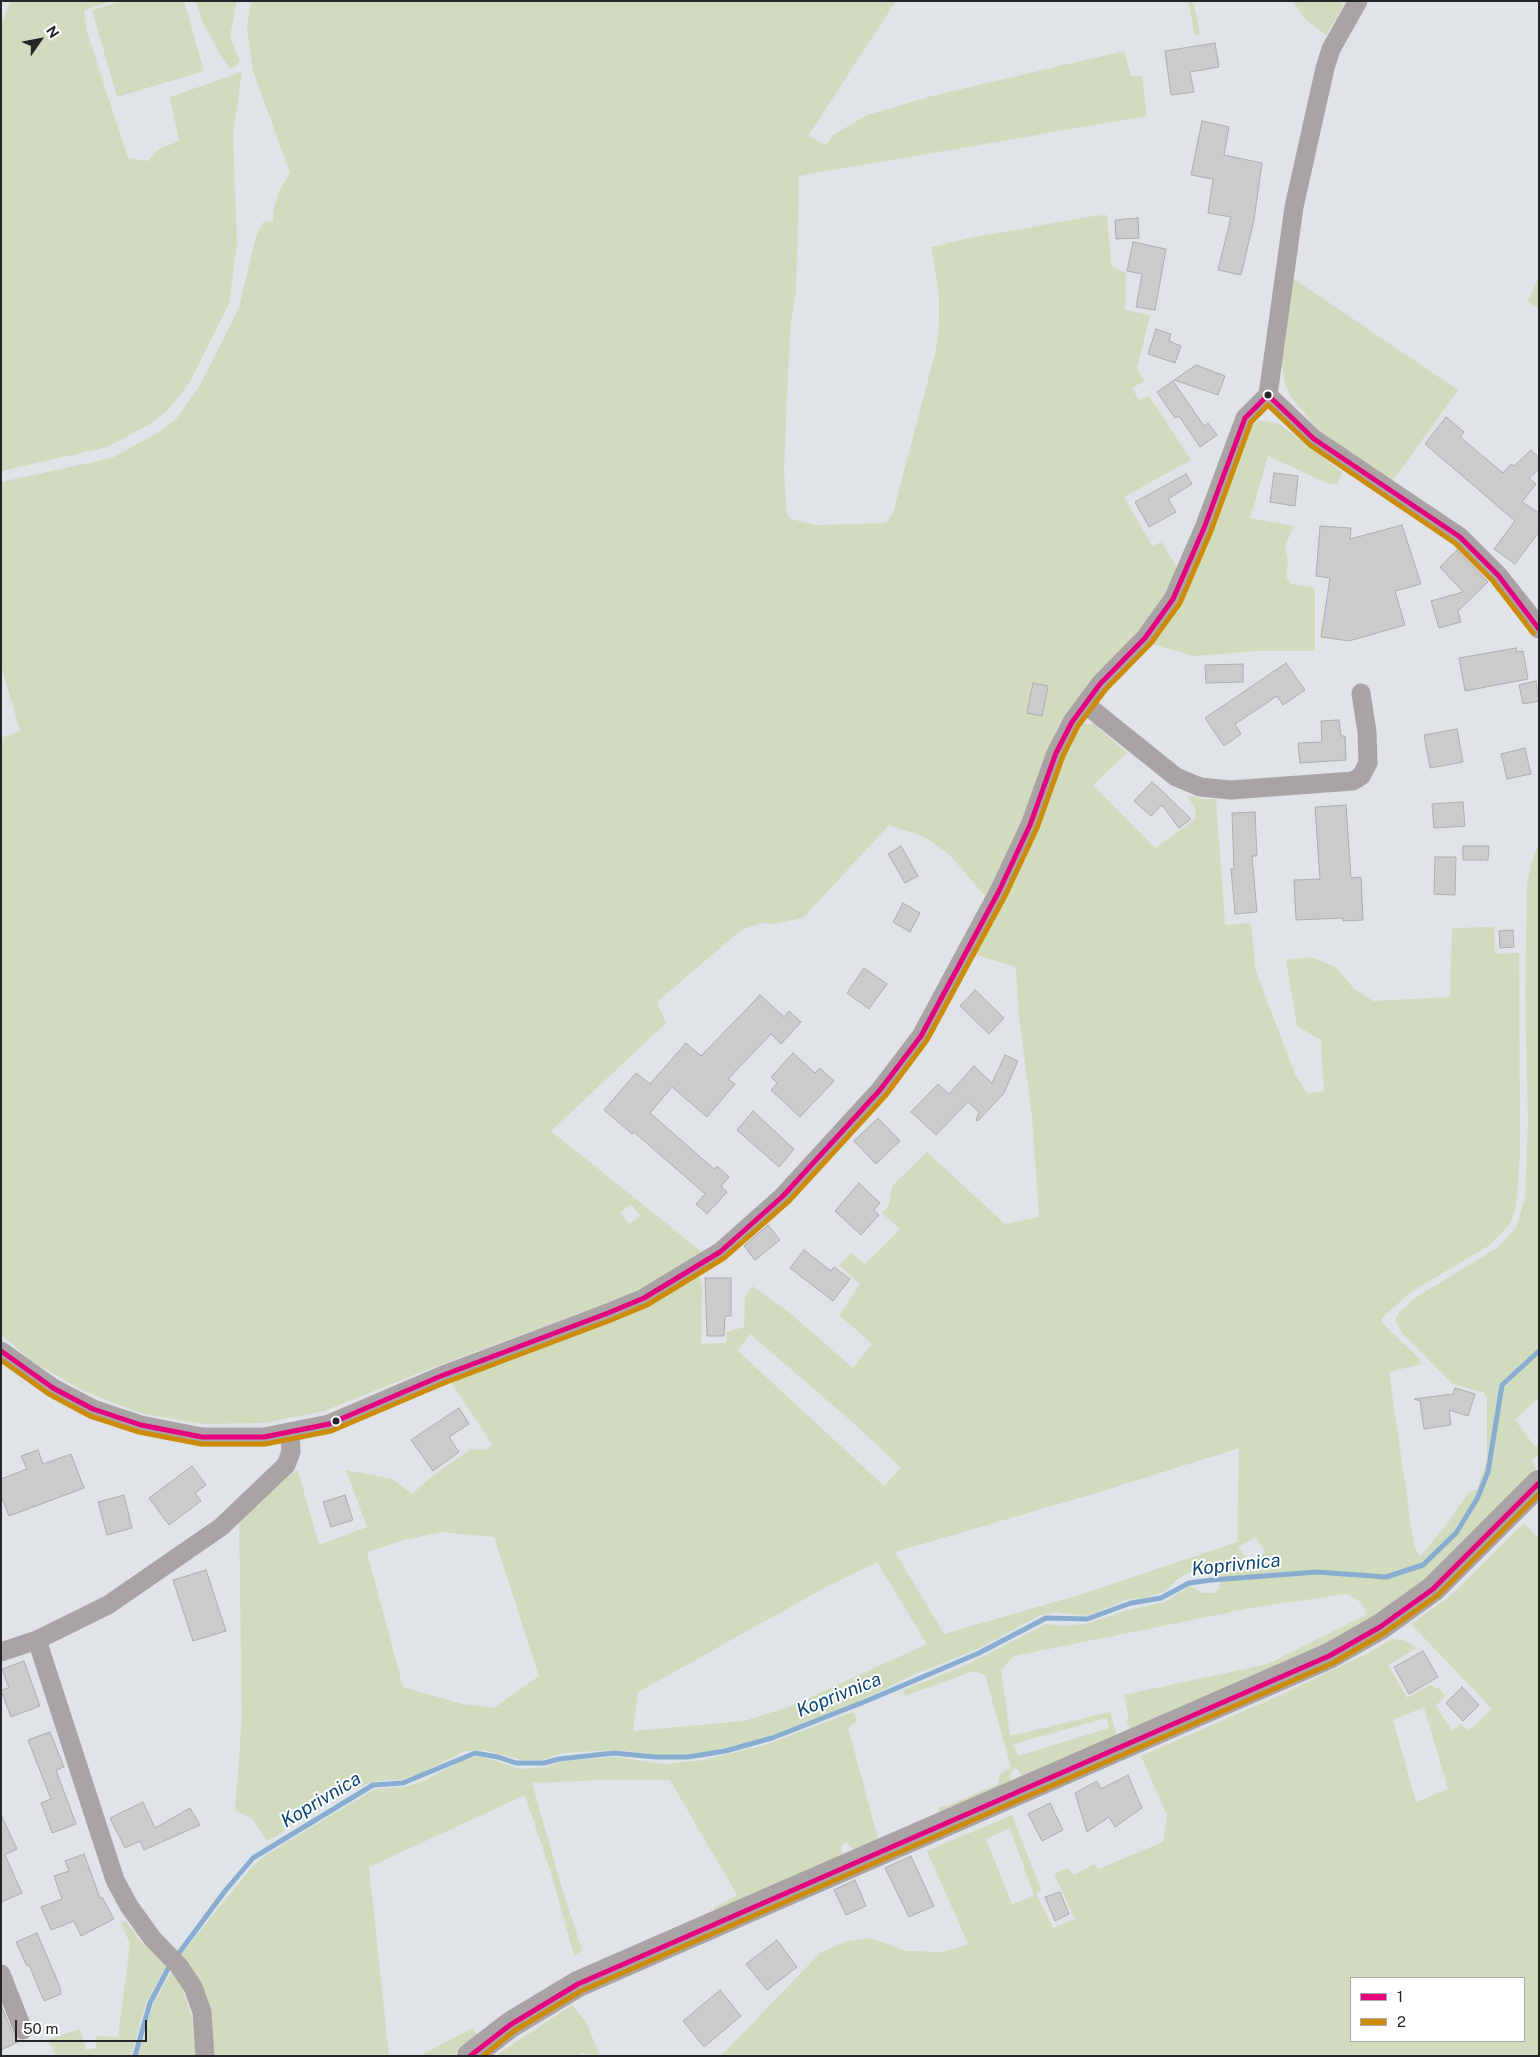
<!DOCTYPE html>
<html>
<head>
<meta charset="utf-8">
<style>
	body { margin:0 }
	#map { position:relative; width:1540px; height:2057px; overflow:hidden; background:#e0e4e8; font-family:"Public Sans",sans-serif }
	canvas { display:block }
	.frame { position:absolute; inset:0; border:2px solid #232528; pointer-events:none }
	.legend { position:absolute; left:1350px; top:1977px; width:175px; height:65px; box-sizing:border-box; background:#fff; border:1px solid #a7a8a9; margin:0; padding:6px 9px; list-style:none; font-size:15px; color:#232528 }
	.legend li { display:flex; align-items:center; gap:10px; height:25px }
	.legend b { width:25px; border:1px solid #a7a8a9 }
	.north { position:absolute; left:15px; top:15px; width:50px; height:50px; -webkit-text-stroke:4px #fff; paint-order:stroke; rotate:57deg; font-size:14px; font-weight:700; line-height:20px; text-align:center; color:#232528 }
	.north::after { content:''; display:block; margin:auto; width:18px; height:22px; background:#232528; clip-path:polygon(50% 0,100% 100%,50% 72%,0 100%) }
	.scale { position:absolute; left:15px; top:2020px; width:132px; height:22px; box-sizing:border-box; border:2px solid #232528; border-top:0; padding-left:6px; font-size:15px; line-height:18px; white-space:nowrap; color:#232528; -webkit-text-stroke:4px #fff; paint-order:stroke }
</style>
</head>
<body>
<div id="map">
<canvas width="1540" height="2057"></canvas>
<div class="frame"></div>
<ul class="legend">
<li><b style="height:6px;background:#e5007d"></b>1</li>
<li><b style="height:6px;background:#cd8c08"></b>2</li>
</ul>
<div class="north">N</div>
<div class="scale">50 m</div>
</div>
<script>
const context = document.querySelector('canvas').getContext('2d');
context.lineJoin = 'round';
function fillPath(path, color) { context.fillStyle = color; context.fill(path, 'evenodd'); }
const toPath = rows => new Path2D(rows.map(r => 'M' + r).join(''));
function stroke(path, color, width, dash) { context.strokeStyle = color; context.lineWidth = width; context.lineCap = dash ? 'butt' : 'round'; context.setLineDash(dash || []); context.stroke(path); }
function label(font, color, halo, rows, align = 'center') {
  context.font = font + ' "Public Sans",sans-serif'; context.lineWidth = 4; context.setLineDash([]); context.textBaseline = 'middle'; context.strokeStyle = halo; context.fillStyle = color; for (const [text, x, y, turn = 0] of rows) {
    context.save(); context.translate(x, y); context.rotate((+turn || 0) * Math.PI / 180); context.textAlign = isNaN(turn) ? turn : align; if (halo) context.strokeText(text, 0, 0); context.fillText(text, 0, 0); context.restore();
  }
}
fillPath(toPath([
	[11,1,112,1,84,10,86,29,128,158,148,161,159,149,179,141,170,97,242,72,233,134,237,243,229,304,190,382,169,409,150,424,107,447,1,471,1,25],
	[121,1,184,1,204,71,117,97,92,10],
	[196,1,237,1,230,36,240,61,235,67,229,68,222,57,203,23],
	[251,1,896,1,808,136,826,145,833,135,867,115,932,96,1124,51,1131,76,1142,76,1147,116,799,176,796,292,790,329,784,471,787,514,790,519,817,525,886,523,893,513,936,350,939,327,939,294,931,247,975,237,1094,216,1107,215,1111,266,1126,273,1125,310,1150,315,1137,368,1144,381,1132,388,1139,400,1149,396,1191,460,1124,497,1152,546,1161,542,1177,567,1159,605,1117,656,1094,678,1057,728,1004,865,985,896,950,855,925,837,889,825,803,918,774,924,760,923,740,931,657,1002,666,1023,551,1131,702,1252,653,1283,598,1308,582,1312,432,1368,324,1411,263,1423,203,1424,140,1413,84,1391,31,1361,1,1334,1,738,20,731,1,665,1,482,112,458,157,433,176,419,199,387,239,308,256,236,264,221,273,222,274,209,278,193,290,173,253,71,247,28],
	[631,1204,640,1216,629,1224,620,1213],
	[1188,1,1193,1,1200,34,1195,36],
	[1293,1,1340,1,1344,5,1326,35,1304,18],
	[1539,276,1539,309,1528,301],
	[1291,277,1458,390,1392,482,1318,430,1290,396,1285,383,1282,364],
	[1260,420,1279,424,1342,472,1337,485,1329,484,1268,456,1250,518,1294,526,1285,546,1288,562,1286,576,1291,584,1315,588,1315,651,1258,651,1194,656,1151,644,1190,585,1248,428],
	[1082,724,1094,724,1127,753,1093,785,1155,848,1196,819,1195,808,1187,795,1201,799,1216,799,1225,925,1251,923,1255,969,1295,1074,1307,1093,1324,1091,1321,1040,1297,1026,1286,960,1311,957,1336,967,1354,989,1373,1001,1450,997,1452,928,1494,927,1495,954,1519,953,1520,1151,1516,1207,1510,1224,1490,1245,1411,1292,1381,1319,1383,1324,1420,1359,1421,1364,1389,1372,1414,1546,1420,1557,1448,1523,1468,1493,1477,1489,1487,1459,1487,1397,1483,1392,1453,1384,1404,1335,1395,1321,1399,1312,1415,1298,1497,1248,1516,1228,1525,1198,1528,1122,1525,997,1527,884,1532,861,1539,843,1539,1397,1515,1420,1535,1447,1539,1444,1539,1454,1531,1460,1537,1471,1531,1478,1466,1537,1404,1600,1326,1646,1131,1732,1126,1719,1129,1718,1124,1695,1268,1664,1364,1616,1366,1612,1362,1603,1347,1594,1256,1607,1014,1656,1001,1670,1010,1736,1110,1712,1117,1738,1024,1779,1016,1767,1011,1773,1009,1786,940,1817,938,1808,949,1805,998,1784,1000,1774,1011,1767,985,1675,974,1671,905,1696,903,1690,962,1667,1046,1624,1061,1626,1085,1624,1128,1610,1165,1602,1190,1586,1202,1593,1215,1593,1220,1588,1217,1565,1201,1575,1190,1572,1177,1580,1164,1592,1144,1598,1127,1599,1088,1616,1055,1612,1039,1616,978,1649,913,1675,851,1705,763,1738,703,1753,666,1756,615,1750,562,1753,541,1760,523,1760,484,1750,465,1751,424,1772,404,1779,376,1781,352,1790,267,1841,252,1818,235,1811,242,1718,239,1519,291,1472,298,1471,319,1545,367,1527,346,1470,392,1479,412,1494,431,1477,471,1449,486,1450,492,1444,451,1382,606,1323,699,1276,702,1287,701,1344,726,1343,727,1332,744,1327,745,1297,752,1286,785,1309,853,1368,872,1344,839,1315,860,1284,839,1265,851,1253,865,1264,900,1229,882,1213,889,1205,892,1186,927,1152,1005,1224,1039,1217,1032,1117,1019,1016,1016,967,976,955,1002,905,1075,731],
	[750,1334,858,1427,901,1468,884,1486,738,1351],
	[1239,1448,1237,1542,1082,1594,944,1634,895,1552,1103,1491],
	[440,1532,494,1537,539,1676,494,1708,462,1704,403,1687,367,1552,401,1541],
	[1256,1537,1265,1552,1249,1562,1238,1547],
	[877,1562,927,1644,789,1707,744,1721,633,1731,638,1692,828,1586],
	[1107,1718,1109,1728,1018,1756,1013,1744],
	[1524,1523,1539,1539,1539,2056,721,2056,821,1952,848,1941,871,1938,906,1951,942,1952,968,1944,927,1851,1012,1815,1041,1890,1036,1893,1053,1928,1075,1919,1054,1874,1068,1868,1074,1875,1094,1864,1098,1869,1163,1842,1167,1815,1141,1756,1283,1694,1370,1652,1392,1639,1404,1640,1417,1648,1388,1665,1407,1698,1430,1685,1440,1689,1445,1696,1436,1706,1452,1731,1460,1724,1469,1730,1492,1709,1411,1624,1450,1596],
	[1424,1707,1448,1789,1416,1802,1393,1720],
	[1010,1828,1034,1896,1012,1904,986,1839],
	[1351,1978,1524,1978,1524,2041,1351,2041],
	[853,1712,857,1721,848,1728,879,1842,856,1852,846,1842,841,1846,842,1858,714,1913,714,1908,737,1895,670,1780,604,1780,532,1783,564,1895,582,1950,574,1956,552,1876,525,1795,369,1867,389,2056,214,2056,179,1957,251,1868,266,1855,375,1789,405,1787,426,1780,468,1757,483,1757,520,1769,547,1767,563,1761,616,1757,664,1764,704,1760,765,1745],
	[126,1921,142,1943,168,1963,146,2003,131,2056,56,2056,48,2040,57,2036,80,2029,86,2050,96,2048,96,2036,118,2037,129,1952,130,1944,121,1923],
	[173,1968,177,1972,192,2017,196,2056,138,2056,153,2005],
	[572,2005,586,2022,600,2056,588,2056,582,2052,579,2056,495,2056],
	[473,2028,478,2036,452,2056,419,2056]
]), '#d1dbbd');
stroke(toPath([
	[135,2056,150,2003,170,1965,225,1891,253,1858,373,1785,403,1783,475,1753,498,1757,516,1763,544,1763,559,1759,614,1753,655,1757,688,1757,725,1751,772,1738,864,1702,979,1653,1046,1618,1087,1619,1131,1603,1161,1598,1189,1583,1212,1580,1317,1572,1386,1577,1423,1565,1456,1533,1477,1499,1488,1472,1502,1385,1539,1351]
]), '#89add1', 5);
const building = toPath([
	[1215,43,1219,67,1190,72,1194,92,1171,95,1165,51,1215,43],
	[1202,121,1229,127,1224,155,1262,163,1254,220,1241,275,1218,270,1231,217,1208,213,1213,179,1191,175,1202,121],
	[1138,218,1139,238,1116,239,1115,220,1138,218],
	[1133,242,1166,249,1155,310,1136,307,1142,274,1127,271,1133,242],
	[1156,329,1171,334,1169,341,1181,346,1175,363,1148,354,1156,329],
	[1196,365,1225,376,1218,395,1174,380,1196,365],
	[1173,381,1204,426,1208,423,1217,435,1200,447,1179,416,1175,418,1157,392,1173,381],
	[1446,417,1464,432,1460,437,1503,473,1511,464,1514,466,1531,450,1539,458,1539,469,1529,478,1536,484,1522,502,1539,513,1539,532,1515,564,1494,549,1515,521,1425,444,1446,417],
	[1274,473,1298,476,1295,506,1270,502,1274,473],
	[1186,474,1192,484,1168,499,1176,512,1149,527,1135,502,1186,474],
	[1402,525,1421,584,1395,591,1405,625,1349,641,1321,637,1330,578,1316,576,1320,526,1351,528,1350,539,1402,525],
	[1457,550,1488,582,1458,611,1461,622,1439,628,1431,601,1463,592,1440,567,1457,550],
	[1516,648,1517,652,1523,651,1528,679,1465,691,1459,658,1516,648],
	[1286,663,1305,690,1283,705,1277,696,1235,724,1241,734,1224,746,1205,718,1286,663],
	[1243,664,1243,682,1206,683,1205,665,1243,664],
	[1536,681,1539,701,1523,704,1519,685,1536,681],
	[1033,683,1048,686,1042,716,1027,713,1033,683],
	[1339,720,1341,736,1345,736,1346,760,1300,763,1298,743,1322,742,1321,721,1339,720],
	[1457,729,1463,762,1430,768,1424,735,1457,729],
	[1525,748,1531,774,1507,779,1501,754,1525,748],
	[1152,782,1158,787,1191,819,1179,828,1162,805,1151,816,1134,801,1152,782],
	[1463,802,1465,826,1434,828,1432,804,1463,802],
	[1346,805,1351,878,1361,877,1363,920,1343,921,1343,918,1296,920,1294,880,1320,879,1315,807,1346,805],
	[1255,812,1257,856,1252,856,1257,912,1235,914,1231,869,1234,869,1232,813,1255,812],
	[901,846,918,876,905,883,888,854,901,846],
	[1463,846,1489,846,1488,860,1463,860,1463,846],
	[1435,857,1456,857,1455,895,1434,894,1435,857],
	[903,903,920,913,910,932,893,922,903,903],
	[1513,930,1514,947,1500,948,1499,931,1513,930],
	[864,968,887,984,869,1009,847,993,864,968],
	[975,990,1004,1018,989,1034,960,1006,975,990],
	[760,995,784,1017,789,1011,801,1022,781,1044,771,1034,728,1079,735,1084,707,1117,672,1087,650,1113,714,1169,717,1166,729,1177,721,1186,727,1192,707,1214,696,1204,705,1194,634,1132,632,1134,604,1110,636,1073,650,1084,686,1043,701,1056,760,995],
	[793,1053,815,1073,820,1068,834,1081,800,1117,771,1090,777,1083,771,1077,793,1053],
	[1005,1055,1018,1061,1004,1093,978,1121,976,1120,979,1112,968,1102,936,1135,911,1112,938,1084,949,1094,974,1066,992,1083,1005,1055],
	[753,1111,794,1149,779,1167,737,1130,753,1111],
	[878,1118,900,1141,876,1164,854,1141,878,1118],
	[859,1183,880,1203,874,1210,879,1215,861,1235,835,1211,859,1183],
	[768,1225,780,1240,755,1260,744,1246,768,1225],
	[804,1250,831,1271,834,1267,850,1279,833,1301,790,1268,804,1250],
	[705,1278,731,1278,731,1316,725,1316,724,1336,707,1336,705,1278],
	[1455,1388,1475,1394,1468,1416,1449,1410,1451,1425,1424,1429,1420,1401,1414,1399,1453,1394,1455,1388],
	[459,1408,469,1424,449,1437,459,1452,433,1471,411,1440,459,1408],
	[38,1450,43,1464,71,1454,84,1488,9,1516,1,1496,1,1479,27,1469,21,1456,38,1450],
	[192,1466,206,1485,195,1493,201,1501,169,1525,149,1498,192,1466],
	[124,1495,132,1528,107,1535,98,1502,124,1495],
	[345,1495,353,1520,331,1527,323,1502,345,1495],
	[206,1570,226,1631,193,1641,173,1580,206,1570],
	[1423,1651,1438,1677,1409,1694,1394,1667,1423,1651],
	[24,1661,40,1706,11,1717,1,1690,9,1688,2,1669,24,1661],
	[1462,1687,1479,1705,1463,1721,1446,1703,1462,1687],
	[50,1732,64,1767,56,1770,76,1824,52,1833,41,1803,51,1799,28,1740,50,1732],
	[1128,1775,1142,1808,1115,1827,1109,1817,1087,1832,1075,1793,1097,1781,1101,1789,1128,1775],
	[143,1802,155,1828,190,1808,200,1825,144,1850,140,1841,125,1848,110,1818,143,1802],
	[1050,1803,1063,1830,1042,1841,1028,1814,1050,1803],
	[1,1815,17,1849,5,1855,22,1893,1,1902,1,1815],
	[84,1854,100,1898,102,1897,114,1919,81,1936,74,1921,51,1930,41,1907,62,1899,54,1876,69,1871,65,1861,84,1854],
	[911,1856,934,1906,909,1917,885,1868,911,1856],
	[855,1880,866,1906,846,1915,834,1890,855,1880],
	[1060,1892,1069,1914,1055,1921,1045,1897,1060,1892],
	[37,1933,60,1987,61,1994,44,2001,29,1965,27,1966,16,1942,37,1933],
	[777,1940,797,1967,767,1990,746,1964,777,1940],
	[720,1990,741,2016,704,2047,683,2021,720,1990],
	[1,2005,13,2034,18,2042,1,2050,1,2005]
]);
fillPath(building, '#cbcbcc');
stroke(building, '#adadaf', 1);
stroke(toPath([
	[1268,395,1294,207,1325,68,1331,49,1358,1],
	[1268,395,1314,439,1460,537,1498,575,1529,614,1539,629],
	[1085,704,1176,777,1200,787,1231,790,1353,781,1361,776,1368,763,1367,732,1361,693],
	[1,1351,53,1388,93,1409,141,1425,202,1437,264,1437,329,1424,441,1376,608,1313,644,1298,720,1252,783,1196,880,1090,921,1036,999,891,1030,825,1056,753,1072,722,1100,684,1145,638,1173,599,1204,528,1245,418,1268,395],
	[37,1640,115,1880,129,1906,152,1938,179,1966,193,1987,202,2012,205,2056],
	[1,1652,37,1640,108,1605,221,1527,286,1465,291,1452,290,1432],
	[1,1974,23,2030]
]), '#aaa3a6', 19);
stroke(toPath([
	[470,2056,510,2025,578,1984,1329,1656,1380,1627,1433,1589,1539,1483]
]), '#a9a3a5', 26);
stroke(toPath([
	[1,1351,53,1388,93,1409,141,1425,202,1437,264,1437,329,1424,441,1376,608,1313,644,1298,720,1252,783,1196,880,1090,921,1036,999,891,1030,825,1056,753,1072,722,1100,684,1145,638,1173,599,1204,528,1245,418,1268,395,1314,439,1460,537,1498,575,1539,629],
	[470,2056,510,2025,578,1984,1329,1656,1380,1627,1433,1589,1539,1483]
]), '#e5007d', 5);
stroke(toPath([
	[1,1360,49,1394,90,1416,139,1432,201,1444,265,1444,331,1431,444,1383,611,1320,647,1305,724,1258,789,1201,886,1095,927,1040,1006,894,1037,828,1063,756,1078,726,1106,689,1151,643,1180,603,1211,531,1251,422,1268,405,1310,445,1455,543,1492,580,1533,633],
	[483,2056,514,2031,581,1991,1333,1663,1384,1633,1438,1595,1539,1494]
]), '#cd8c08', 5);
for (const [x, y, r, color] of [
	[1268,395,4.5,"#232528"],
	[336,1421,4.5,"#232528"]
]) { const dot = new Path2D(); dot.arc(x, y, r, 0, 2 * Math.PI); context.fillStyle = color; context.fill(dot); stroke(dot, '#fff', 2); }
label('italic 19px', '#0c4574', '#fff', [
	["Koprivnica",1236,1565,-6],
	["Koprivnica",839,1695,-22],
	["Koprivnica",321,1800,-31]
]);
</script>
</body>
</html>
